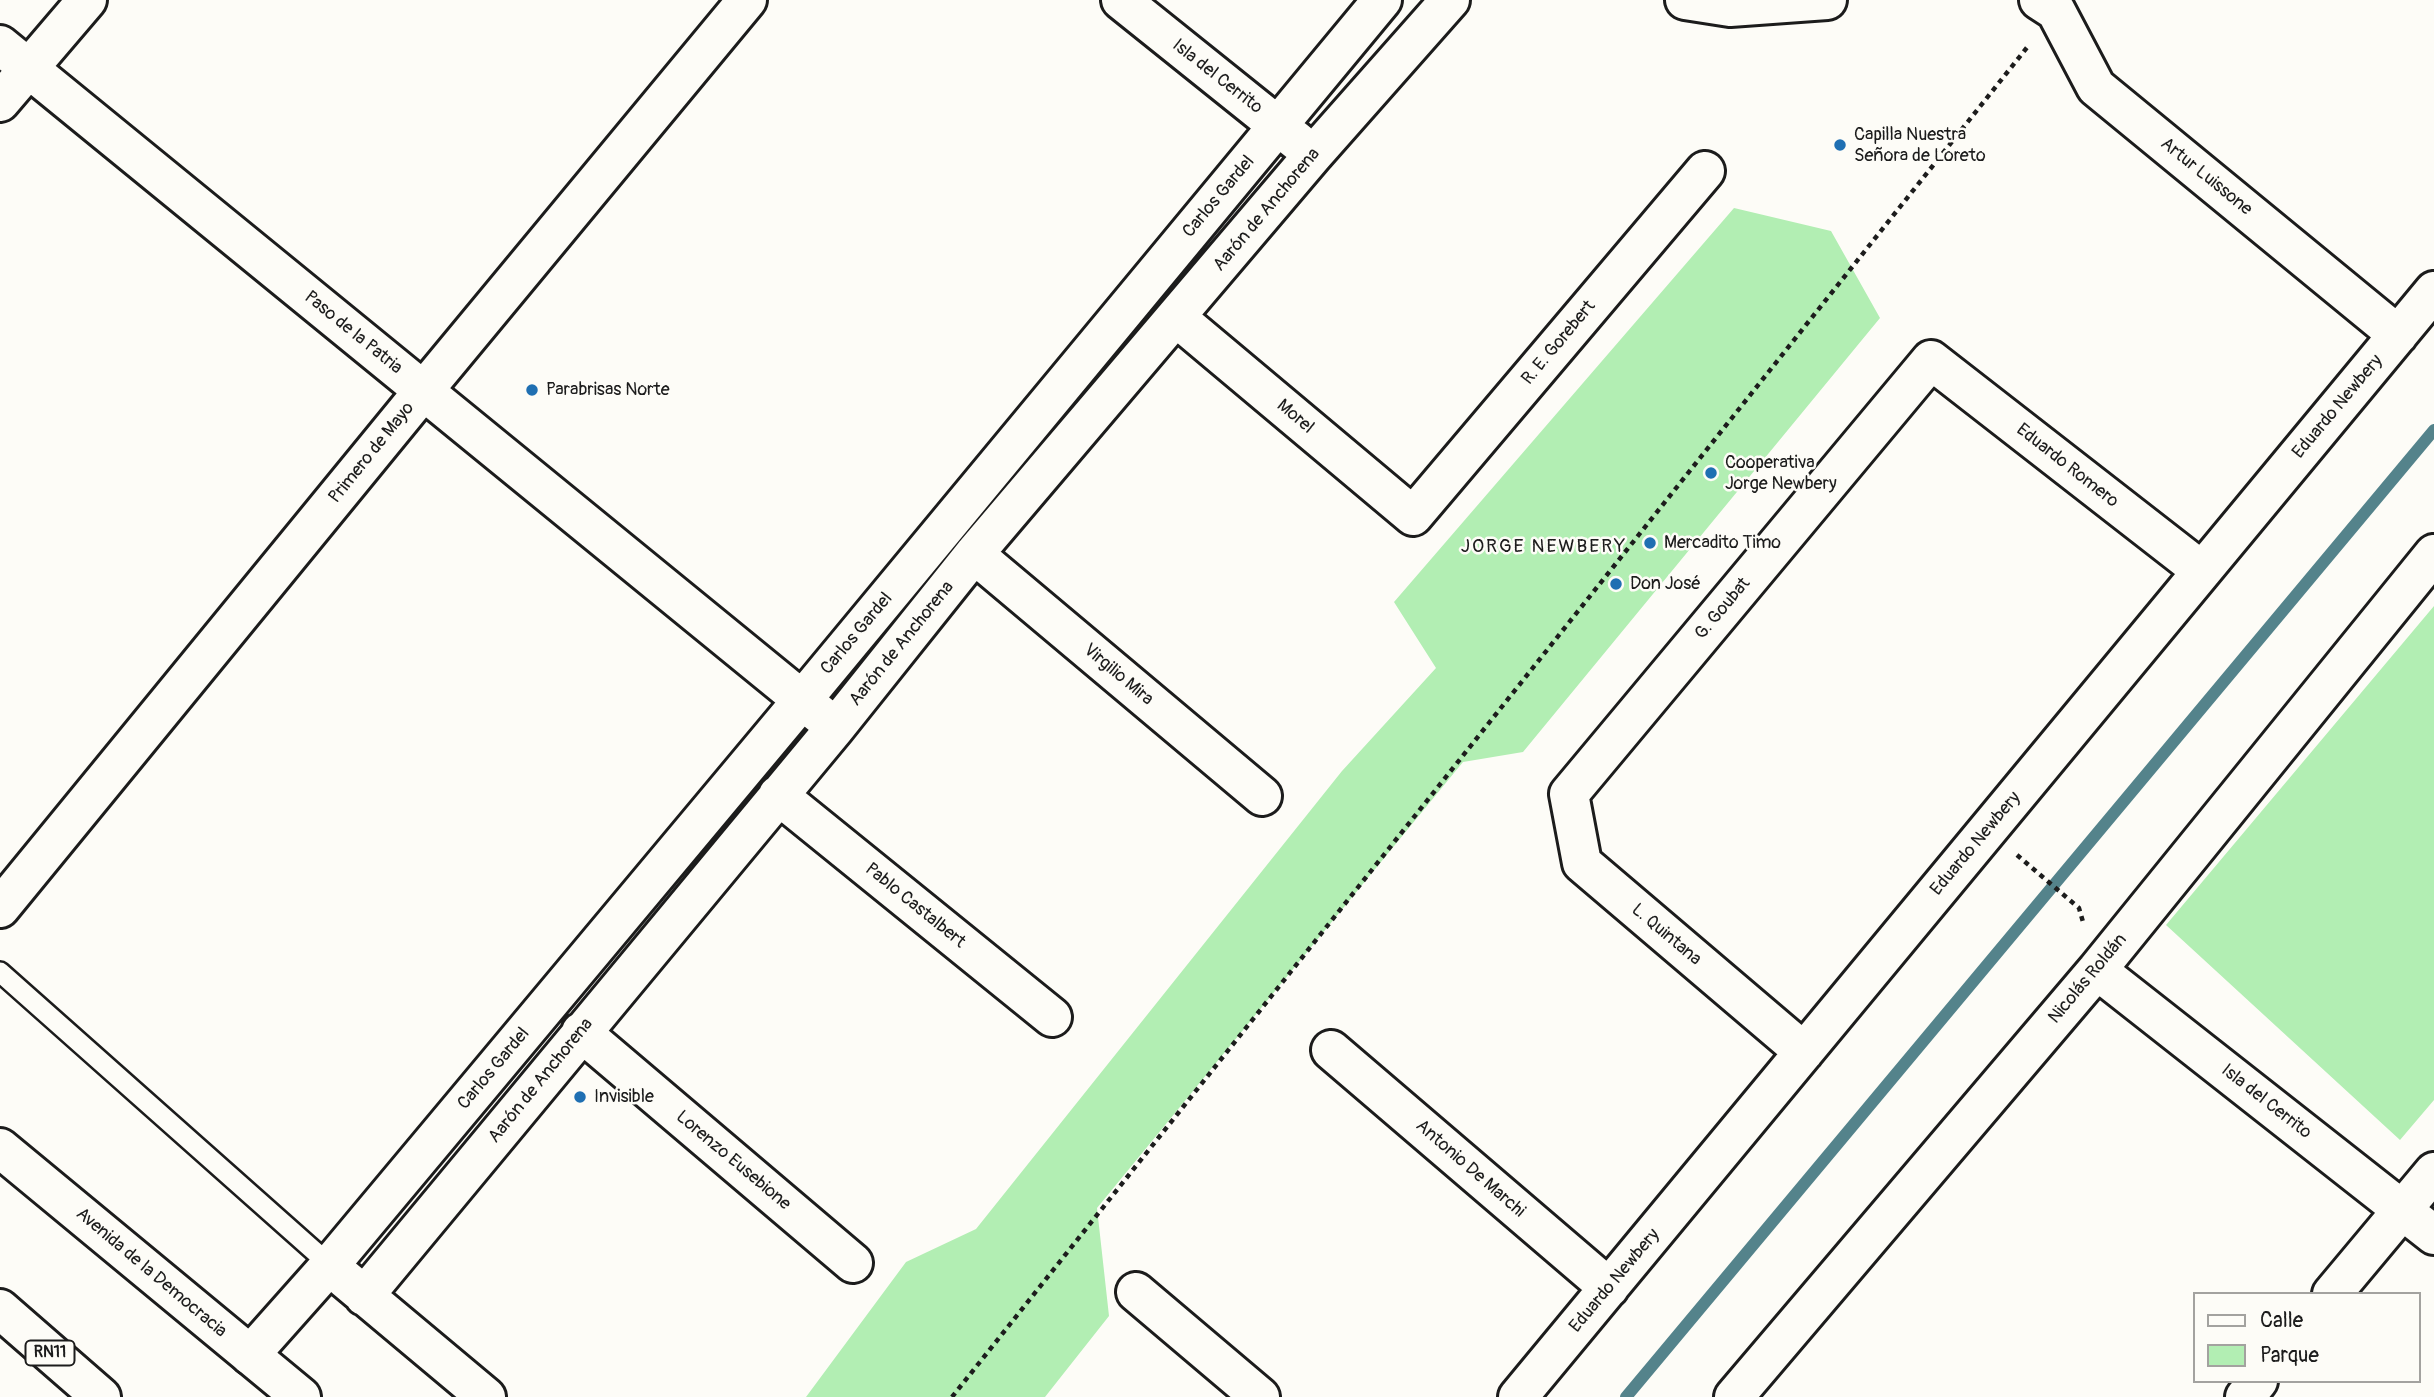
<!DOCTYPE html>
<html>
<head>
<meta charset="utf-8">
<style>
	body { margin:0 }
	#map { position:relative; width:2434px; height:1397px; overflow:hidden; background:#fdfcf7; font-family:Pangolin,sans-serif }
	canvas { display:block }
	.legend { position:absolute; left:2193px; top:1292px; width:228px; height:91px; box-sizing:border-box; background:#fdfcf7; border:2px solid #a3a29f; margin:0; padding:9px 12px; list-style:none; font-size:21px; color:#1c1c1c }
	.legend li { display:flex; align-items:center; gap:14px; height:35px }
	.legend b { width:35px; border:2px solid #a3a29f }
</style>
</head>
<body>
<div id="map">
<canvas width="2434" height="1397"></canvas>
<ul class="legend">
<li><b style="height:9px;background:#fdfcf7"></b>Calle</li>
<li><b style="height:19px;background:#b2eeb3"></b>Parque</li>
</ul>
</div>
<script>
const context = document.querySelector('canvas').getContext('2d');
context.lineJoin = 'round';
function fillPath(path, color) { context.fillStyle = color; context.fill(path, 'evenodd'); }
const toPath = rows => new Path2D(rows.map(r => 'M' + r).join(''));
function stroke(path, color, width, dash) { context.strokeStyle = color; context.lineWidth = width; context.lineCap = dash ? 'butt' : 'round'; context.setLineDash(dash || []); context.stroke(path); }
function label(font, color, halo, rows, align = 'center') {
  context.font = font + ' Pangolin,sans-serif'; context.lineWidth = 5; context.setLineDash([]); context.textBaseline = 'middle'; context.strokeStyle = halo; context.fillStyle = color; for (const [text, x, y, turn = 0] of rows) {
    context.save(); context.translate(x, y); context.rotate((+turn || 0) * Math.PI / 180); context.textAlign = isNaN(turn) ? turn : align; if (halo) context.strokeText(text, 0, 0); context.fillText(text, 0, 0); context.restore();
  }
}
fillPath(toPath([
	[1734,208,1831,231,1880,318,1523,752,1463,762,1097,1208,1109,1316,1045,1397,806,1397,906,1262,976,1229,1342,771,1436,668,1394,602],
	[2434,606,2434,1100,2400,1140,2166,925]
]), '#b2eeb3');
stroke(toPath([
	[1626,1397,2434,430]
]), '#54838b', 12);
const lane = toPath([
	[0,972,330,1265]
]);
const street = toPath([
	[1121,0,1298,142],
	[1685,0,1730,7,1827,0],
	[2039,0,2056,11,2096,87,2398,335],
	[0,45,823,717],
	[0,102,87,0],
	[1177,318,1413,516,1705,171],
	[974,554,1262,796],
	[778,795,1052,1017],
	[0,908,424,390,747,0],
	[2097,970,2434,1235],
	[581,1032,853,1263],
	[1331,1050,1609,1288],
	[1804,1052,1582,863,1569,794,1931,360,2202,571],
	[345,1279,486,1397],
	[1136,1292,1260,1397],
	[2332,1294,2434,1172],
	[364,1296,835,728,974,554,1313,155,1450,0],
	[250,1355,330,1265,803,699,1382,0],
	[1518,1397,2434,291],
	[1734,1397,2097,970,2434,554],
	[2245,1397,2258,1381]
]);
const secondary = toPath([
	[0,1148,301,1397]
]);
const highway = toPath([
	[0,1309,101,1397]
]);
stroke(lane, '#1c1c1c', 24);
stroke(street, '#1c1c1c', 44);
stroke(secondary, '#1c1c1c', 44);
stroke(highway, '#1c1c1c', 44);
stroke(toPath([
	[2017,855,2079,908,2083,922],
	[952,1397,2029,45]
]), '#1c1c1c', 4.5, [5, 5]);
stroke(lane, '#fdfcf7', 19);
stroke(street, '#fdfcf7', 38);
stroke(secondary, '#fdfcf7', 38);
stroke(highway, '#fdfcf7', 38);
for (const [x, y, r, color] of [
	[1840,145,7,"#1f6fb2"],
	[532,390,7,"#1f6fb2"],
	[1711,473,7,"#1f6fb2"],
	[1650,543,7,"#1f6fb2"],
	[1616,584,7,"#1f6fb2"],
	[580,1097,7,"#1f6fb2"]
]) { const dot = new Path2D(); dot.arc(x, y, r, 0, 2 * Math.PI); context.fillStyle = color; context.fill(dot); stroke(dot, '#fdfcf7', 2.5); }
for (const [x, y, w] of [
	[50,1353,49]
]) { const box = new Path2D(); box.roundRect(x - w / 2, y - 12.5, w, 25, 5); context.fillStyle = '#fdfcf7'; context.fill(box); stroke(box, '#1c1c1c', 2); }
label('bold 16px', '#1c1c1c', null, [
	["RN11",50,1353]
]);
label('18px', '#1c1c1c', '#fdfcf7', [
	["Isla del Cerrito",1217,77,38],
	["Artur Luissone",2206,177,39],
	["Carlos Gardel",1219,197,-50],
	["Aarón de Anchorena",1267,210,-50],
	["Paso de la Patria",353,333,39],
	["R. E. Gorebert",1559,343,-50],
	["Eduardo Newbery",2338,407,-50],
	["Morel",1295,417,40],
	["Primero de Mayo",372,453,-51],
	["Eduardo Romero",2067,466,38],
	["G. Goubat",1723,609,-50],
	["Carlos Gardel",857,634,-50],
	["Aarón de Anchorena",902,644,-51],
	["Virgilio Mira",1118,675,40],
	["Eduardo Newbery",1976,844,-50],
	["Pablo Castalbert",915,906,39],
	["L. Quintana",1666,935,40],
	["Nicolás Roldán",2088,979,-50],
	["Carlos Gardel",494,1069,-50],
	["Aarón de Anchorena",541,1081,-51],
	["Isla del Cerrito",2266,1102,38],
	["Lorenzo Eusebione",733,1161,40],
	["Antonio De Marchi",1470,1169,41],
	["Avenida de la Democracia",151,1273,40],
	["Eduardo Newbery",1615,1281,-50]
]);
label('18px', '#1c1c1c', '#fdfcf7', [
	["Capilla Nuestra",1854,135],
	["Señora de Loreto",1854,156],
	["Parabrisas Norte",546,390],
	["Cooperativa",1725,463],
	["Jorge Newbery",1725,484],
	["Mercadito Timo",1664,543],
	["Don José",1630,584],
	["Invisible",594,1097]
], 'left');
context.letterSpacing = '2px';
label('19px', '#1c1c1c', '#fdfcf7', [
	["JORGE NEWBERY",1544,547]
]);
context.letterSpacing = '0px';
</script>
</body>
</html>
